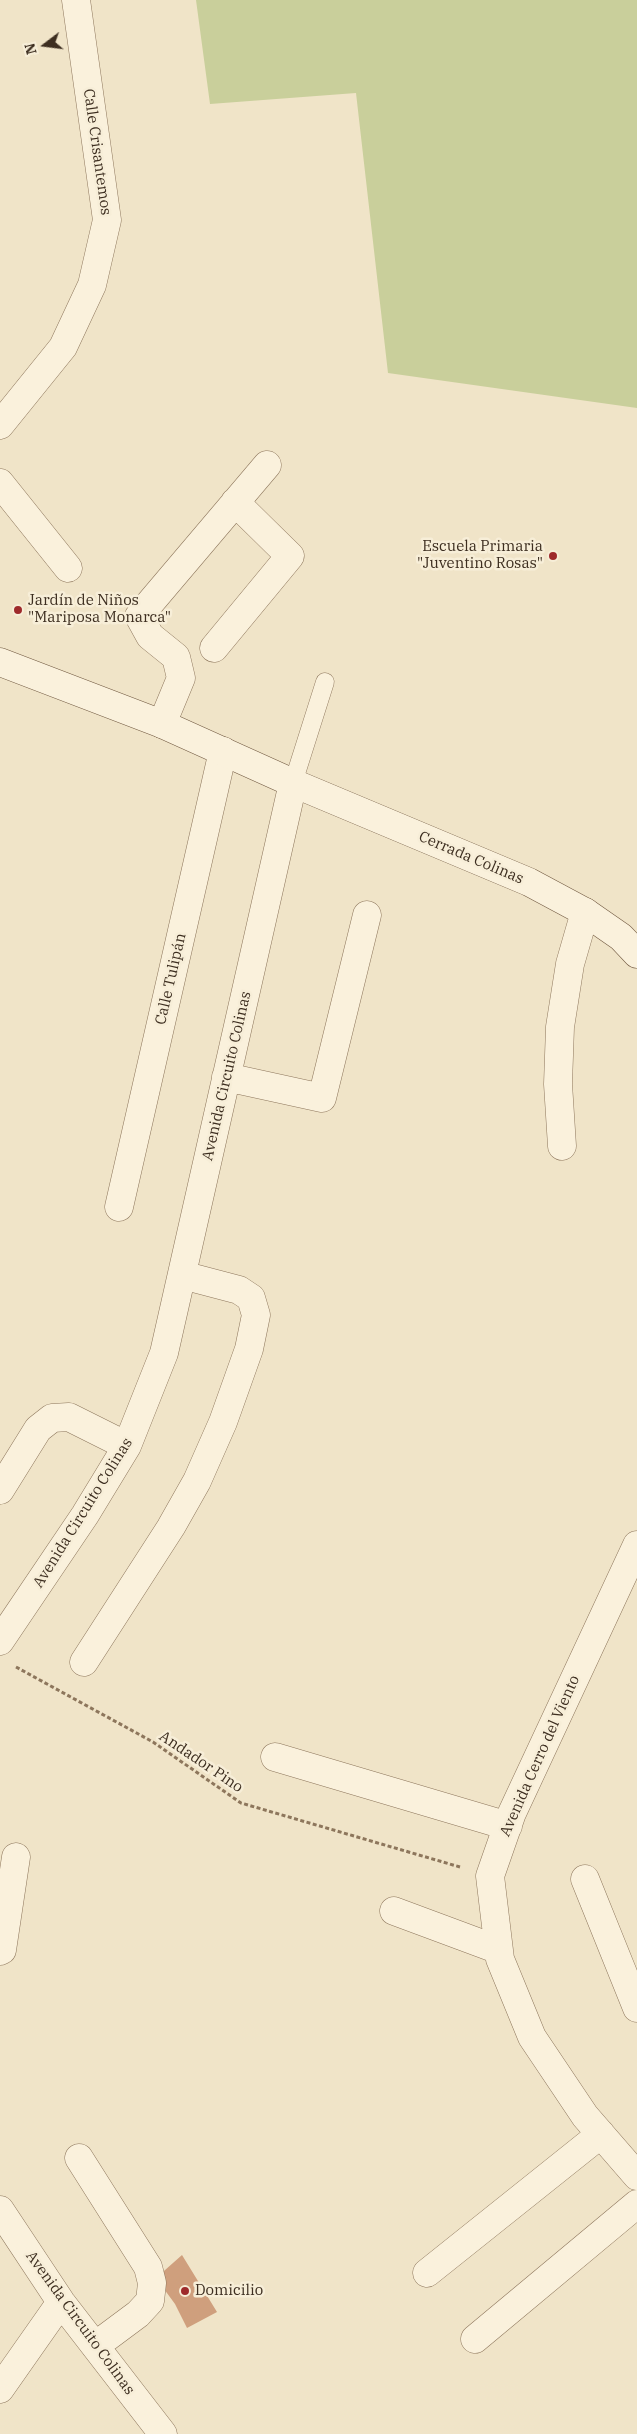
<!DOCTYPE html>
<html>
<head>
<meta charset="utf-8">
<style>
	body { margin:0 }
	#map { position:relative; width:637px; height:2434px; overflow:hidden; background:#f0e4c8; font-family:"IBM Plex Serif",serif }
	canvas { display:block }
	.north { position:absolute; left:20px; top:20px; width:50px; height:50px; -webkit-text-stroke:4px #f7eed8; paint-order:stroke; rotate:255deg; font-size:14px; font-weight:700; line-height:20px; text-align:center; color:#3d2e20 }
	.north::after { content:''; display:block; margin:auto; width:18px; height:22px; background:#3d2e20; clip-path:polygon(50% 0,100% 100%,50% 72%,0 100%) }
</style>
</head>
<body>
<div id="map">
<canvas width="637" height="2434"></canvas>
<div class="north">N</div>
</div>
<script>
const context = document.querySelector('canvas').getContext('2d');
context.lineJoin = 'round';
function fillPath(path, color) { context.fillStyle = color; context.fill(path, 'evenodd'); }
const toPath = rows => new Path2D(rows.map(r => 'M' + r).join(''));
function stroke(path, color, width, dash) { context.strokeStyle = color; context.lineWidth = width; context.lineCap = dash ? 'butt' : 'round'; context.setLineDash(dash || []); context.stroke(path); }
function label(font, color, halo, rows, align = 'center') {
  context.font = font + ' "IBM Plex Serif",serif'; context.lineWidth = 5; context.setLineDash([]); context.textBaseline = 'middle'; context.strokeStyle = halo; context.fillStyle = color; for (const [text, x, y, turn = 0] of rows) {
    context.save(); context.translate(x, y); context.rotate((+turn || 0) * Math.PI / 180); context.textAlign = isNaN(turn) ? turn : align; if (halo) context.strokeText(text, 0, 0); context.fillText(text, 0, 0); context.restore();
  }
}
fillPath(toPath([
	[196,0,637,0,637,408,388,373,356,93,210,104]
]), '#c9cf9b');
fillPath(toPath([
	[182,2255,217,2312,187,2328,175,2304,156,2278]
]), '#cf9f7d');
const lane = toPath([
	[293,783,325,682]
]);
const street = toPath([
	[0,425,63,347,92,285,107,220,76,0],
	[0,483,68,568],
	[214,648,290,556,235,502],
	[162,724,181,678,176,657,150,636,139,616,267,465],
	[226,1077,322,1098,367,915],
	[562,1146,558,1084,560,1027,570,964,585,912],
	[119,1207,223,751],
	[0,1490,38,1429,52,1418,69,1417,127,1446],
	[637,1545,512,1813,490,1876,500,1959,532,2037,585,2116,637,2176],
	[0,1641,85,1515,127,1446,164,1353,293,783],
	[84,1662,171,1527,197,1481,223,1422,249,1349,256,1315,251,1298,239,1290,182,1275],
	[275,1757,508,1826],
	[585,1879,637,2008],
	[394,1911,499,1950],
	[0,1951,2,1950,16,1857],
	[79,2158,148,2267,152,2283,150,2301,138,2314,95,2346],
	[0,2210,61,2302,163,2434],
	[427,2273,601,2134],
	[475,2339,637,2204],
	[0,2389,61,2302]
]);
const secondary = toPath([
	[0,662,162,724,293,783,529,882,585,912,621,937,637,954]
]);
stroke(lane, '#8d765c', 19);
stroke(street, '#8d765c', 29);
stroke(secondary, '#6f573f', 29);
stroke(toPath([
	[16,1667,153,1742,241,1803,460,1867]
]), '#8d765c', 3, [4, 2.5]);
stroke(lane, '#faf1dc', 18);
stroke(street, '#faf1dc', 28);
stroke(secondary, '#faf1dc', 28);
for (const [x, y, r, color] of [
	[553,556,5,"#9e2a2b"],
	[18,610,5,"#9e2a2b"],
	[185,2291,5,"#9e2a2b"]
]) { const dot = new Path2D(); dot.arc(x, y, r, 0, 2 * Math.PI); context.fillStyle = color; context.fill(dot); stroke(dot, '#f7eed8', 2); }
label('15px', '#3d2e20', '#f7eed8', [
	["Calle Crisantemos",97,152,82],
	["Cerrada Colinas",471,858,23],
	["Calle Tulipán",171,979,-77],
	["Avenida Circuito Colinas",227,1076,-77],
	["Avenida Circuito Colinas",83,1513,-58],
	["Avenida Cerro del Viento",540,1756,-66],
	["Andador Pino",201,1762,34],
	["Avenida Circuito Colinas",80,2323,54]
]);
label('15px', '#3d2e20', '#f7eed8', [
	["Escuela Primaria",543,547,"right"],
	["\"Juventino Rosas\"",543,564,"right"],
	["Jardín de Niños",28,601],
	["\"Mariposa Monarca\"",28,618],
	["Domicilio",195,2291]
], 'left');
</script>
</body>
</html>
